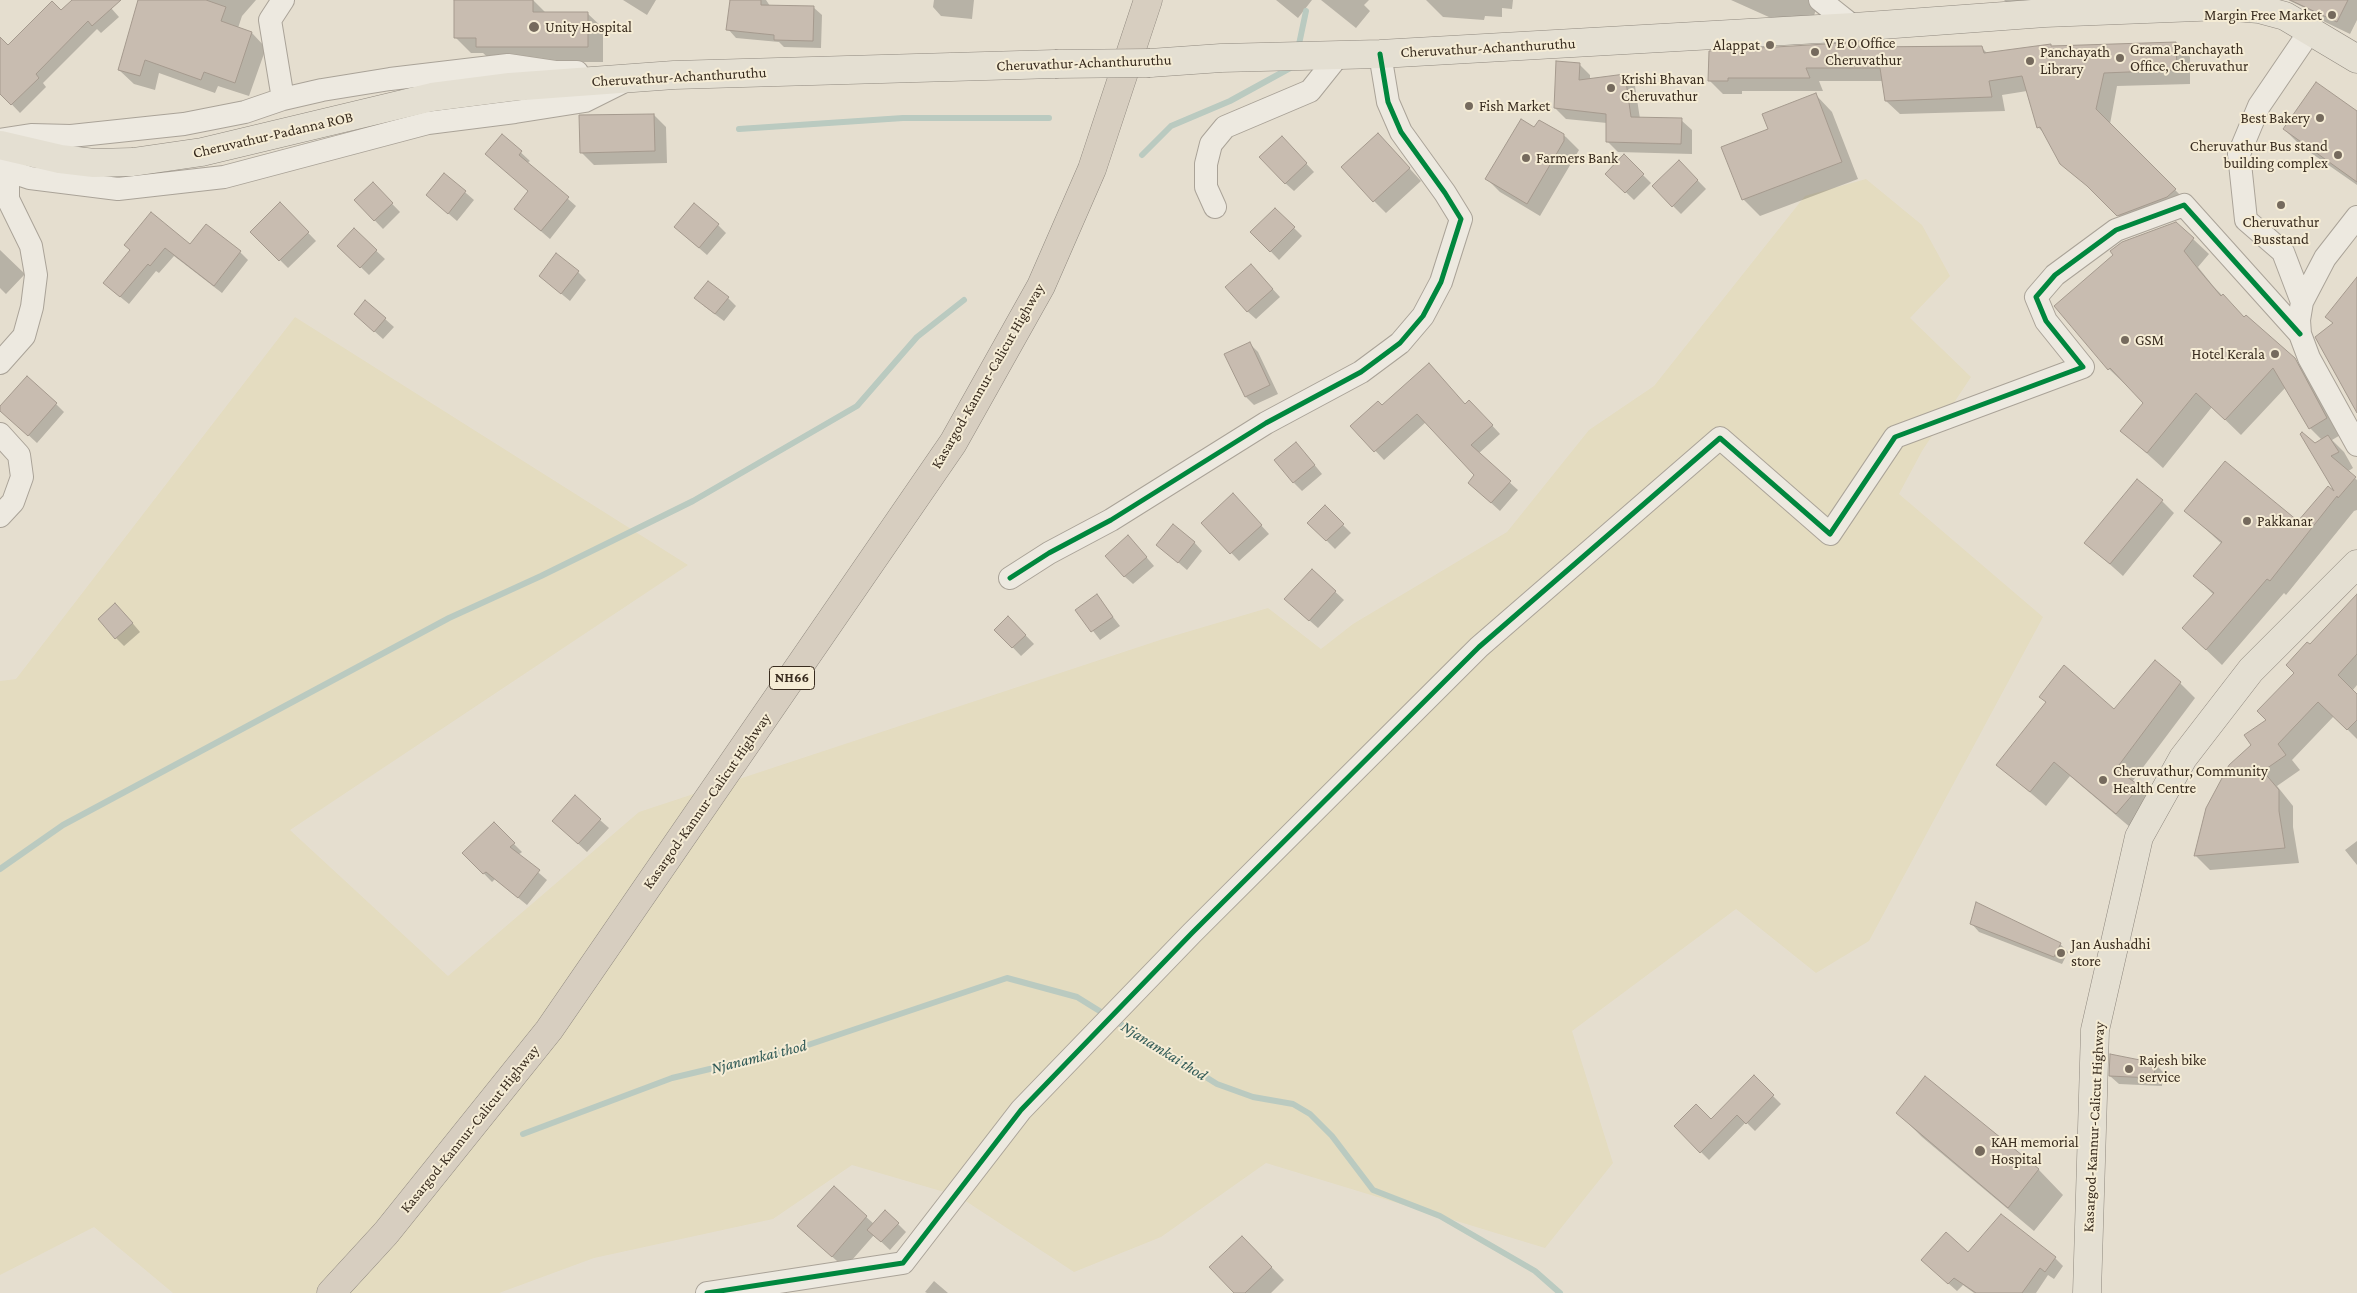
<!DOCTYPE html>
<html>
<head>
<meta charset="utf-8">
<style>
	body { margin:0 }
	canvas { display:block; background:#e5decf }
</style>
</head>
<body>
<canvas width="2357" height="1293"></canvas>
<script>
const context = document.querySelector('canvas').getContext('2d');
context.lineJoin = 'round';
function fillPath(path, color) { context.fillStyle = color; context.fill(path, 'evenodd'); }
const toPath = rows => new Path2D(rows.map(r => 'M' + r).join(''));
function stroke(path, color, width, dash) { context.strokeStyle = color; context.lineWidth = width; context.lineCap = dash ? 'butt' : 'round'; context.setLineDash(dash || []); context.stroke(path); }
function label(font, color, halo, rows, align = 'center') {
  context.font = font + ' "Crimson Pro",serif'; context.lineWidth = 4; context.setLineDash([]); context.textBaseline = 'middle'; context.strokeStyle = halo; context.fillStyle = color; for (const [text, x, y, turn = 0] of rows) {
    context.save(); context.translate(x, y); context.rotate((+turn || 0) * Math.PI / 180); context.textAlign = isNaN(turn) ? turn : align; if (halo) context.strokeText(text, 0, 0); context.fillText(text, 0, 0); context.restore();
  }
}
fillPath(toPath([
	[1866,179,1922,225,1950,276,1910,318,1971,377,1922,451,1899,494,2043,617,1869,941,1816,973,1736,909,1572,1031,1613,1163,1545,1248,1266,1163,1161,1237,1074,1272,958,1196,852,1165,773,1219,594,1258,499,1293,173,1293,94,1227,0,1275,0,681,16,679,295,317,688,565,290,830,448,976,639,812,1163,639,1268,608,1321,649,1353,624,1507,532,1589,430,1654,386,1805,196]
]), '#e4dcc0');
fillPath(toPath([
	[74,0,104,0,119,17,101,33,97,29,43,83,46,87,20,113,0,92,0,50,8,47,61,12],
	[139,0,256,0,242,16,238,28,252,33,266,48,249,96,218,86,215,93,159,73,155,90,134,84,119,70],
	[455,0,533,0,546,13,587,13,603,28,603,62,493,62,483,53,471,53,455,37],
	[623,0,656,0,647,15],
	[731,0,766,0,770,6,813,7,822,15,821,48,784,47,779,42,736,38,728,29],
	[934,0,974,0,972,19,941,16,933,7],
	[1276,0,1312,0,1298,18],
	[1321,0,1369,0,1364,5,1370,11,1356,28],
	[1426,0,1513,0,1512,9,1502,8,1502,17,1485,16,1484,20,1443,17],
	[1731,0,1819,0,1811,25,1780,22],
	[2004,0,2217,0,2015,11],
	[2288,0,2357,0,2357,20,2350,34,2325,22,2315,13],
	[2176,43,2190,57,2190,84,2117,86,2110,124,2188,203,2132,229,2102,198,2061,163,2046,135,2038,127,2027,91,2002,95,2005,111,1900,114,1886,101,1883,81,1819,81,1823,91,1742,91,1742,94,1723,94,1709,80,1859,44,1863,48,1982,48,1988,54,2050,45,2053,48],
	[1579,64,1590,75,1590,80,1625,75,1635,86,1640,119,1681,120,1692,130,1692,154,1618,152,1607,141,1607,123,1566,119,1555,108],
	[1816,95,1832,112,1858,179,1760,216,1743,199,1770,130],
	[2357,112,2357,185,2301,146,2284,129],
	[654,115,666,127,667,163,594,165,581,152],
	[1539,121,1566,137,1579,150,1540,216,1500,192,1487,179,1535,129],
	[503,136,530,161,527,163,576,206,550,239,515,209,529,192],
	[1290,146,1314,172,1294,191,1285,183],
	[1390,147,1421,181,1386,213,1374,201],
	[1624,156,1651,183,1634,200,1607,174],
	[1679,161,1706,189,1681,214,1653,186],
	[444,174,474,200,457,221,427,195],
	[373,184,400,212,383,229,355,200],
	[280,204,316,241,288,268,252,232],
	[1275,209,1302,236,1279,260,1252,232],
	[718,225,726,233,707,255,684,235],
	[354,230,385,259,369,275,339,246],
	[2193,239,2209,254,2198,267,2214,287,2244,318,2294,359,2310,375,2342,434,2332,440,2344,452,2353,468,2347,472,2357,480,2357,510,2354,511,2286,595,2284,593,2222,665,2199,643,2214,595,2195,576,2222,544,2186,511,2298,522,2328,488,2338,496,2315,444,2322,440,2310,428,2286,387,2241,435,2212,407,2163,468,2122,431,2145,403,2109,369,2056,306],
	[191,246,240,252,248,260,222,293,174,256,159,273,156,271,129,304,113,291,131,250],
	[0,250,25,274,6,294,0,288],
	[578,272,586,280,570,301,540,276],
	[1259,274,1280,297,1256,319,1247,311],
	[728,298,736,306,724,321,704,306],
	[366,302,394,327,383,339,364,322],
	[1250,344,1258,352,1278,394,1254,405,1246,397],
	[56,404,64,412,37,443,0,409,0,407],
	[1466,406,1478,410,1500,434,1478,454,1518,490,1500,511,1478,491,1476,475,1426,422,1384,460,1352,426,1382,407],
	[1304,452,1322,474,1302,491,1294,483],
	[2162,501,2174,513,2123,576,2086,543],
	[1241,503,1269,534,1239,561,1203,523],
	[1325,507,1351,533,1335,549,1309,523],
	[1194,542,1202,551,1187,570,1158,545],
	[1136,545,1154,566,1133,584,1124,576],
	[1312,570,1344,600,1318,628,1294,607],
	[2357,595,2357,685,2352,691,2357,696,2357,739,2334,716,2292,760,2300,770,2277,786,2293,806,2293,827,2299,863,2210,870,2195,855,2252,745,2310,646],
	[1097,596,1120,626,1100,640,1077,610],
	[124,613,140,632,124,646,116,638],
	[1008,617,1034,644,1021,656,996,630],
	[2180,683,2195,698,2132,782,2154,802,2131,828,2070,776,2046,806,1998,765,2047,703,2040,696,2114,711],
	[600,820,609,828,587,852,562,829],
	[494,824,522,852,518,855,547,880,527,905,495,879,492,882,464,853],
	[2357,841,2357,865,2345,850],
	[1971,923,2060,944,2068,952,2062,964,1979,932],
	[2155,1064,2163,1072,2162,1086,2119,1084,2110,1076],
	[1754,1077,1781,1104,1755,1131,1746,1122,1709,1160,1675,1126,1711,1120],
	[1925,1078,2039,1170,2063,1195,2034,1231,1922,1137,1898,1113],
	[834,1188,874,1224,898,1224,906,1232,890,1250,874,1235,845,1268,812,1239],
	[1242,1237,1284,1280,1271,1293,1236,1293],
	[1969,1254,2055,1258,2063,1266,2054,1279,2048,1275,2036,1293,1974,1293,1963,1285,1957,1291,1931,1268],
	[934,1281,948,1293,927,1293,925,1292]
]), '#0003');
stroke(toPath([
	[1298,49,1306,11],
	[739,129,903,118,1049,118],
	[1142,155,1171,126,1230,101,1292,67],
	[0,869,63,825,449,618,541,576,693,501,857,406,917,337,964,300],
	[523,1134,672,1078,802,1047,1007,978,1077,997,1217,1084,1253,1097,1293,1104,1310,1114,1332,1136,1373,1190,1440,1216,1535,1271,1560,1293]
]), '#bacac0', 6);
const building = toPath([
	[72,0,121,0,92,26,88,21,36,74,39,78,11,105,0,94,0,37,8,45,52,1,61,10,72,0],
	[138,0,206,0,226,7,221,21,252,32,235,83,204,72,201,80,145,60,140,76,118,70,138,0],
	[454,0,533,0,533,12,588,12,588,47,476,47,476,38,454,38,454,0],
	[730,0,761,0,761,5,814,6,813,41,774,40,774,35,726,30,730,0],
	[2290,0,2348,0,2337,22,2290,0],
	[1859,42,1859,47,1982,46,1984,53,2051,44,2051,46,2176,42,2177,70,2104,73,2096,109,2176,189,2167,197,2117,216,2087,186,2060,164,2040,127,2037,128,2022,76,1989,81,1992,97,1885,101,1880,68,1806,68,1810,78,1728,78,1728,81,1708,81,1709,51,1859,42],
	[1556,61,1580,63,1579,80,1625,74,1631,117,1682,118,1681,144,1606,142,1606,114,1554,108,1556,61],
	[2316,82,2357,111,2357,182,2283,129,2316,82],
	[1816,93,1842,162,1742,200,1721,147,1768,129,1762,114,1816,93],
	[654,114,655,151,580,153,579,115,654,114],
	[1521,119,1534,127,1539,120,1564,134,1564,141,1527,204,1485,179,1521,119],
	[1378,133,1410,168,1373,202,1341,167,1378,133],
	[502,134,522,151,519,155,569,197,541,231,514,209,528,191,485,154,502,134],
	[1282,136,1307,163,1285,184,1259,157,1282,136],
	[1624,154,1644,174,1625,193,1605,174,1624,154],
	[1679,160,1698,180,1672,207,1652,186,1679,160],
	[444,173,466,191,448,214,426,195,444,173],
	[373,182,393,203,374,221,354,200,373,182],
	[280,202,309,232,279,261,250,232,280,202],
	[694,203,719,224,699,248,674,227,694,203],
	[1275,208,1295,227,1270,252,1250,232,1275,208],
	[151,212,190,244,206,224,241,251,214,286,165,248,150,266,148,264,120,297,103,283,130,250,124,245,151,212],
	[2176,222,2194,238,2184,251,2199,270,2221,296,2223,294,2244,317,2246,315,2295,358,2327,418,2309,429,2273,368,2225,420,2196,393,2147,453,2120,431,2143,403,2110,368,2108,370,2054,306,2113,255,2110,251,2122,242,2176,222],
	[354,228,377,250,360,268,337,246,354,228],
	[556,253,579,271,561,294,539,276,556,253],
	[1251,264,1273,289,1247,312,1225,287,1251,264],
	[2357,277,2357,413,2315,337,2333,323,2325,317,2357,277],
	[708,281,729,297,715,314,694,298,708,281],
	[365,300,386,318,374,332,354,314,365,300],
	[1250,342,1270,385,1245,397,1224,354,1250,342],
	[1429,363,1465,404,1469,400,1493,425,1471,445,1511,481,1491,503,1468,483,1474,475,1417,414,1374,452,1350,426,1378,401,1382,405,1429,363],
	[27,376,57,403,28,436,0,411,0,406,27,376],
	[2302,432,2315,443,2328,435,2339,452,2331,456,2356,477,2338,498,2337,496,2270,581,2267,579,2206,650,2182,628,2214,593,2193,576,2222,542,2184,511,2225,461,2298,521,2328,486,2334,491,2300,434,2302,432],
	[1296,442,1315,465,1293,483,1274,460,1296,442],
	[2137,479,2163,500,2110,564,2084,543,2137,479],
	[1233,493,1262,525,1230,554,1201,523,1233,493],
	[1325,505,1344,524,1326,541,1307,523,1325,505],
	[1173,524,1195,542,1178,563,1156,545,1173,524],
	[1128,535,1147,557,1124,577,1105,556,1128,535],
	[1312,569,1336,591,1309,621,1284,599,1312,569],
	[1097,594,1113,617,1091,632,1075,610,1097,594],
	[2357,594,2357,654,2338,675,2357,694,2357,720,2347,730,2318,702,2278,744,2286,755,2263,771,2279,790,2279,811,2285,848,2194,856,2206,808,2229,765,2251,745,2244,735,2266,720,2257,711,2294,673,2286,665,2307,642,2310,644,2357,594],
	[115,603,133,623,115,639,98,619,115,603],
	[1008,616,1026,635,1012,648,994,630,1008,616],
	[2155,660,2181,682,2116,769,2140,786,2116,814,2054,762,2030,792,1996,765,2046,702,2039,697,2064,665,2114,709,2155,660],
	[575,795,601,819,578,844,552,821,575,795],
	[494,822,515,843,510,847,540,870,518,898,486,872,483,874,462,853,494,822],
	[1976,902,2061,943,2054,957,1970,924,1976,902],
	[2110,1054,2155,1063,2154,1078,2109,1076,2110,1054],
	[1754,1075,1774,1095,1746,1124,1737,1115,1700,1153,1674,1126,1696,1104,1711,1119,1754,1075],
	[1925,1076,2039,1169,2008,1208,1896,1113,1925,1076],
	[834,1186,867,1216,832,1257,797,1226,834,1186],
	[885,1210,899,1223,881,1242,867,1230,885,1210],
	[2001,1214,2056,1257,2045,1272,2040,1268,2022,1293,1976,1293,1954,1278,1948,1284,1921,1260,1946,1232,1968,1252,2001,1214],
	[1242,1236,1272,1267,1245,1293,1234,1293,1209,1267,1242,1236]
]);
fillPath(building, '#c8bcb0');
stroke(building, '#a59a8e', 1);
const minor = toPath([
	[283,0,270,20,283,99],
	[1820,0,1854,27],
	[0,140,31,135,71,136,184,124,245,112,283,99,322,90,390,79,508,65,555,72,577,72],
	[0,168,30,178,118,189,224,177,428,123,515,112,585,101,625,81],
	[1215,207,1206,187,1206,164,1211,144,1225,127,1310,91,1338,56],
	[2357,217,2325,258,2302,302,2299,320,2300,334,2309,358,2357,445],
	[2302,302,2283,252,2246,220,2239,154,2259,106,2310,31],
	[0,363,24,336,32,307,36,275,31,246,8,199,8,170],
	[0,434,19,455,22,477,13,502,0,516],
	[1010,578,1049,553,1111,520,1266,423,1361,372,1400,343,1423,316,1441,282,1461,219,1445,193,1401,132,1388,102,1380,54],
	[707,1293,903,1263,1021,1110,1192,933,1479,647,1720,438,1830,534,1895,437,2083,367,2046,321,2036,297,2055,275,2116,230,2184,205,2300,334]
]);
const major = toPath([
	[1150,63,1221,58,1380,54,1854,27,2045,13,2222,6,2259,9,2285,16,2357,59],
	[0,145,60,159,94,163,133,162,202,152,432,97,510,87,674,75,1055,64],
	[2087,1293,2095,1030,2139,837,2183,758,2251,670,2357,564]
]);
const highway = toPath([
	[331,1293,386,1233,549,1030,953,443,1041,286,1092,169,1148,0]
]);
stroke(minor, '#aaa398', 24);
stroke(major, '#90897f', 29);
stroke(highway, '#90897f', 29);
stroke(minor, '#ede9e0', 22);
stroke(major, '#e4dfd2', 28);
stroke(highway, '#d7cec0', 28);
const majorBridge = toPath([
	[1055,64,1150,63]
]);
stroke(majorBridge, '#90897f', 29, []);
stroke(majorBridge, '#e4dfd2', 28);
stroke(toPath([
	[1010,578,1049,553,1111,520,1266,423,1361,372,1400,343,1423,316,1441,282,1461,219,1445,193,1401,132,1388,102,1380,54],
	[707,1293,903,1263,1021,1110,1192,933,1479,647,1720,438,1830,534,1895,437,2083,367,2046,321,2036,297,2055,275,2116,230,2184,205,2300,334]
]), '#00873e', 5);
for (const [x, y, r, color] of [
	[2332,15,5,"#756a5d"],
	[534,27,6,"#756a5d"],
	[1770,45,5,"#756a5d"],
	[1815,52,5,"#756a5d"],
	[2120,58,5,"#756a5d"],
	[2030,61,5,"#756a5d"],
	[1611,88,5,"#756a5d"],
	[1469,106,5,"#756a5d"],
	[2320,118,5,"#756a5d"],
	[2338,155,5,"#756a5d"],
	[1526,158,5,"#756a5d"],
	[2281,205,5,"#756a5d"],
	[2125,340,5,"#756a5d"],
	[2275,354,5,"#756a5d"],
	[2247,521,5,"#756a5d"],
	[2103,780,5,"#756a5d"],
	[2061,953,5,"#756a5d"],
	[2129,1069,5,"#756a5d"],
	[1980,1151,6,"#756a5d"]
]) { const dot = new Path2D(); dot.arc(x, y, r, 0, 2 * Math.PI); context.fillStyle = color; context.fill(dot); stroke(dot, '#f5ecd5', 2); }
for (const [x, y, w] of [
	[792,678,45]
]) { const box = new Path2D(); box.roundRect(x - w / 2, y - 11.5, w, 23, 4); context.fillStyle = '#f5ecd5'; context.fill(box); stroke(box, '#392c1f', 1); }
label('bold 14px', '#392c1f', null, [
	["NH66",792,678]
]);
label('15px', '#392c1f', '#f5ecd5', [
	["Margin Free Market",2322,15,"right"],
	["Unity Hospital",545,27],
	["V E O Office",1825,43],
	["Cheruvathur",1825,60],
	["Alappat",1760,45,"right"],
	["Grama Panchayath",2130,49],
	["Office, Cheruvathur",2130,66],
	["Panchayath",2040,52],
	["Library",2040,69],
	["Krishi Bhavan",1621,79],
	["Cheruvathur",1621,96],
	["Fish Market",1479,106],
	["Best Bakery",2310,118,"right"],
	["Cheruvathur Bus stand",2328,146,"right"],
	["building complex",2328,163,"right"],
	["Farmers Bank",1536,158],
	["Cheruvathur",2281,222,"center"],
	["Busstand",2281,239,"center"],
	["GSM",2135,340],
	["Hotel Kerala",2265,354,"right"],
	["Pakkanar",2257,521],
	["Cheruvathur, Community",2113,771],
	["Health Centre",2113,788],
	["Jan Aushadhi",2071,944],
	["store",2071,961],
	["Rajesh bike",2139,1060],
	["service",2139,1077],
	["KAH memorial",1991,1142],
	["Hospital",1991,1159]
], 'left');
label('15px', '#392c1f', '#f5ecd5', [
	["Cheruvathur-Achanthuruthu",1488,48,-3],
	["Cheruvathur-Achanthuruthu",1084,63,-2],
	["Cheruvathur-Achanthuruthu",679,77,-3],
	["Cheruvathur-Padanna ROB",273,135,-13],
	["Kasargod-Kannur-Calicut Highway",988,376,-60],
	["Kasargod-Kannur-Calicut Highway",707,801,-55],
	["Kasargod-Kannur-Calicut Highway",2094,1127,-87],
	["Kasargod-Kannur-Calicut Highway",470,1129,-51]
]);
label('italic 16px', '#2f5956', '#f5ecd5', [
	["Njanamkai thod",1164,1051,32],
	["Njanamkai thod",759,1057,-14]
]);
</script>
</body>
</html>
